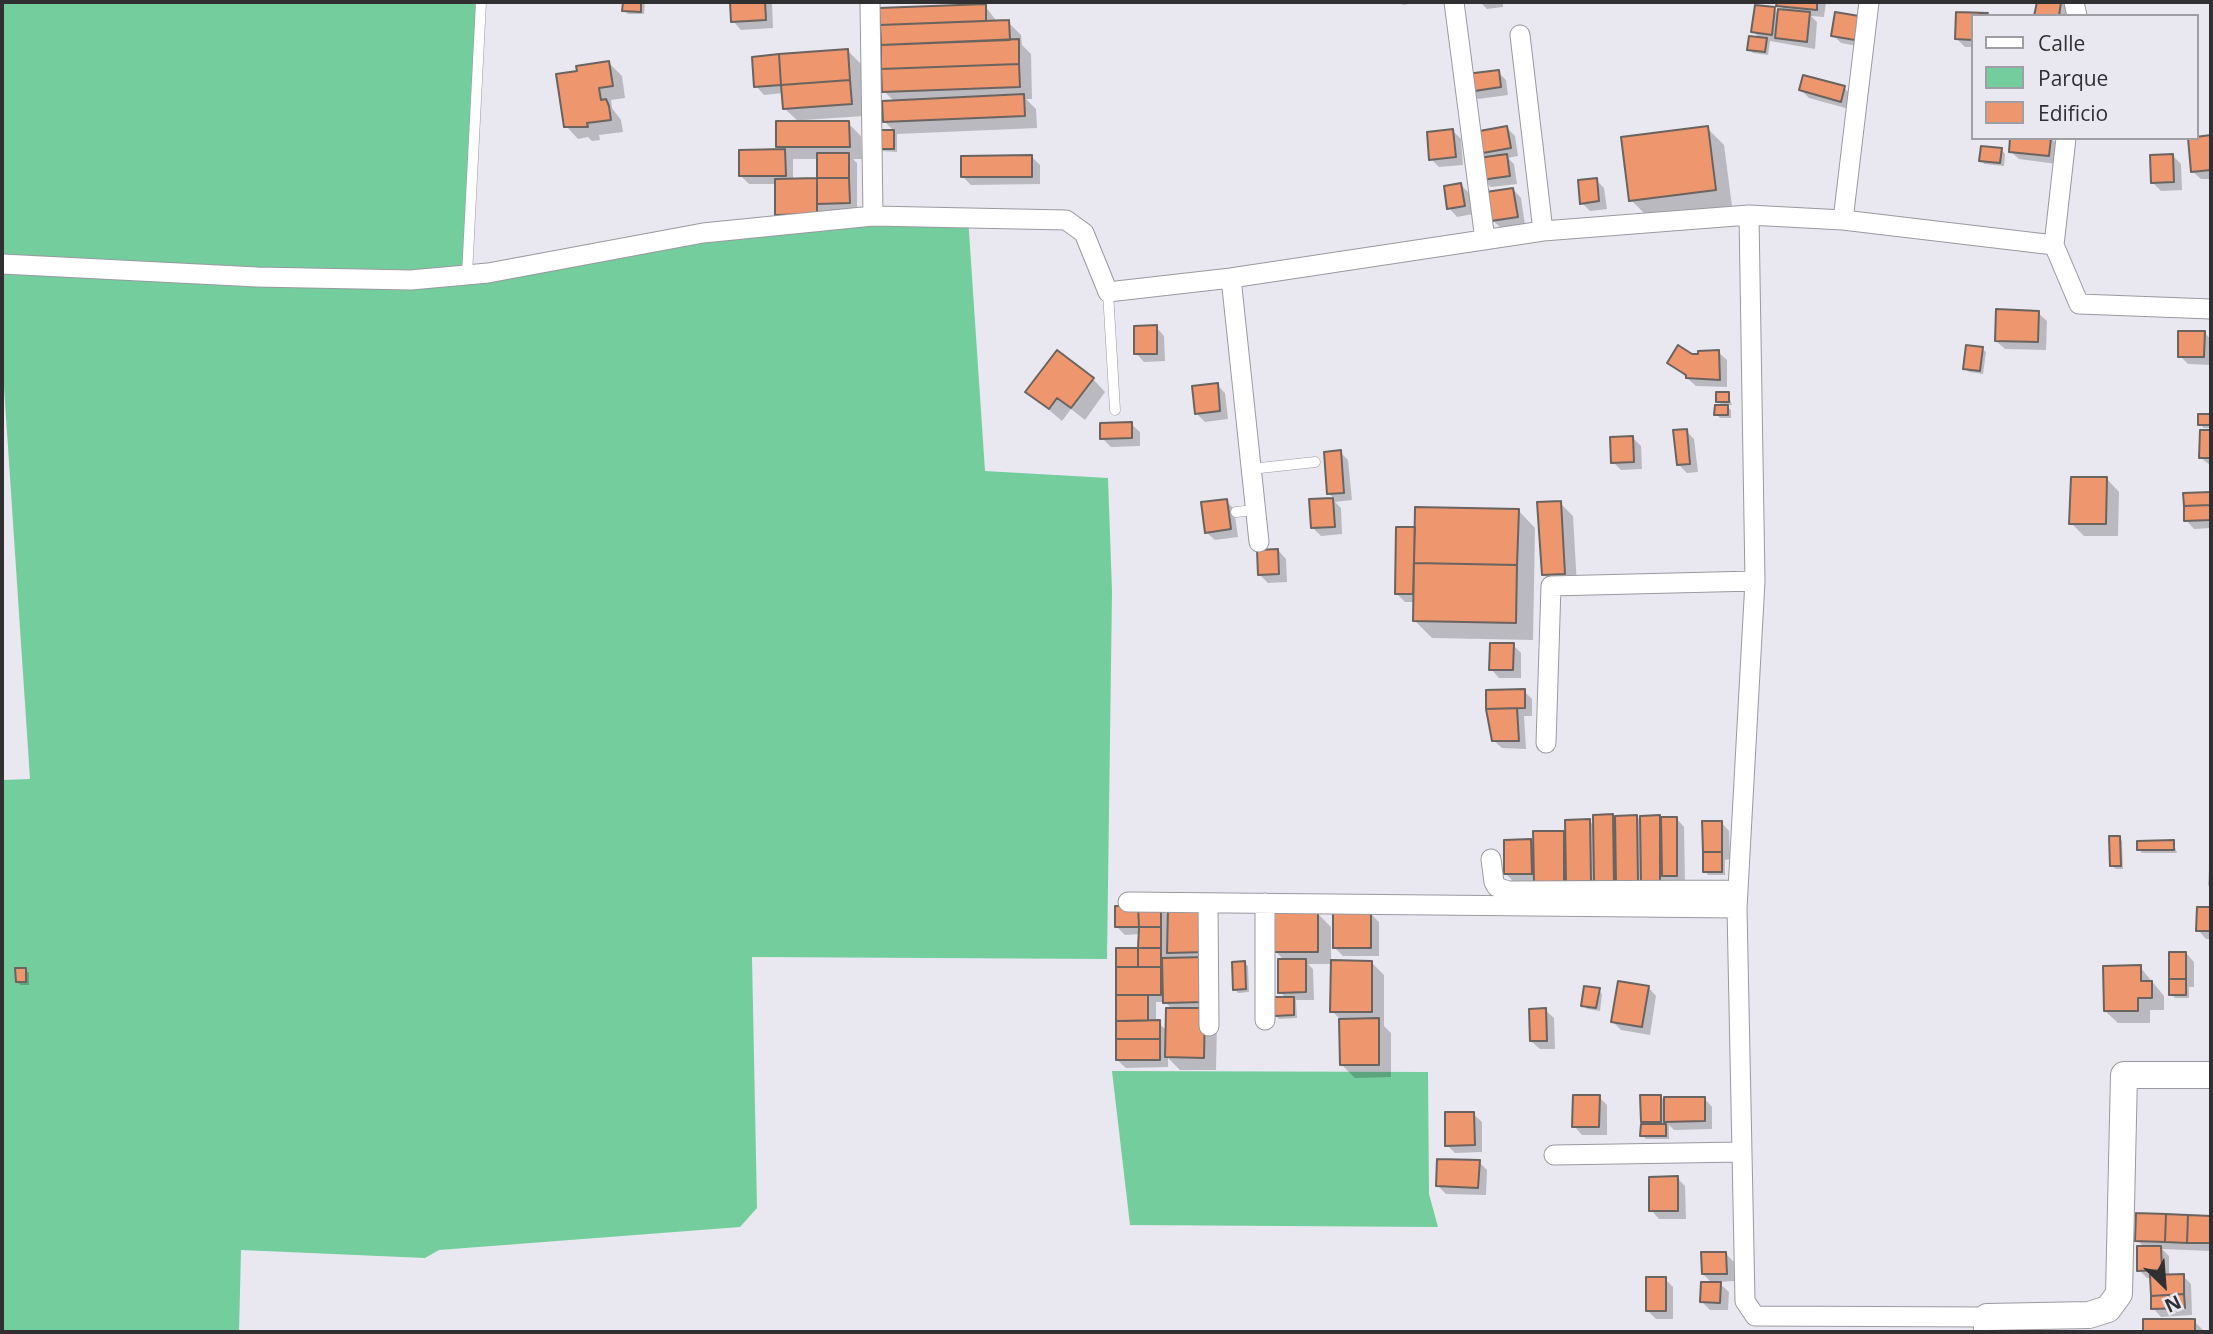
<!DOCTYPE html>
<html>
<head>
<meta charset="utf-8">
<style>
	body { margin:0 }
	#map { position:relative; width:2213px; height:1334px; overflow:hidden; background:#e9e8f0; font-family:"Open Sans",sans-serif }
	canvas { display:block }
	.frame { position:absolute; inset:0; border:4px solid #302f32; pointer-events:none }
	.legend { position:absolute; left:1971px; top:14px; width:228px; height:126px; box-sizing:border-box; background:#e9e8f0; border:2px solid #9f9ea4; margin:0; padding:9px 12px; list-style:none; font-size:21px; color:#302f32 }
	.legend li { display:flex; align-items:center; gap:14px; height:35px }
	.legend b { width:35px; border:2px solid #9f9ea4 }
	.north { position:absolute; left:2129px; top:1250px; width:70px; height:70px; -webkit-text-stroke:5px #e9e8f0; paint-order:stroke; rotate:155deg; font-size:19px; font-weight:700; line-height:28px; text-align:center; color:#302f32 }
	.north::after { content:''; display:block; margin:auto; width:24px; height:32px; background:#302f32; clip-path:polygon(50% 0,100% 100%,50% 72%,0 100%) }
</style>
</head>
<body>
<div id="map">
<canvas width="2213" height="1334"></canvas>
<div class="frame"></div>
<ul class="legend">
<li><b style="height:9px;background:#fff"></b>Calle</li>
<li><b style="height:19px;background:#73cd9d"></b>Parque</li>
<li><b style="height:19px;background:#ee966e"></b>Edificio</li>
</ul>
<div class="north">N</div>
</div>
<script>
const context = document.querySelector('canvas').getContext('2d');
context.lineJoin = 'round';
function fillPath(path, color) { context.fillStyle = color; context.fill(path, 'evenodd'); }
const toPath = rows => new Path2D(rows.map(r => 'M' + r).join(''));
function stroke(path, color, width, dash) { context.strokeStyle = color; context.lineWidth = width; context.lineCap = dash ? 'butt' : 'round'; context.setLineDash(dash || []); context.stroke(path); }
fillPath(toPath([
	[2,2,481,2,467,274,703,233,968,217,985,471,1108,478,1112,591,1107,959,752,957,757,1208,740,1227,439,1250,425,1258,241,1250,239,1332,2,1332,2,780,30,779,2,357],
	[1112,1071,1428,1072,1429,1194,1438,1227,1130,1225]
]), '#73cd9d');
fillPath(toPath([
	[625,2,645,2,644,14,628,14,624,10],
	[732,2,772,2,773,28,741,30,733,21],
	[1400,2,1420,2,1403,5],
	[1480,2,1503,2,1503,7,1487,9],
	[1778,2,1826,2,1824,17,1811,16,1817,22,1815,49,1770,41,1768,55,1753,53,1749,49,1760,39,1753,31,1774,9,1779,14,1785,12],
	[2039,2,2062,2,2069,9,2068,16,2036,16],
	[985,6,998,23,1008,22,1021,35,1022,45,1031,54,1032,99,1026,99,1036,109,1037,128,897,134,897,152,881,151,877,132,895,132,884,121,895,102,884,91],
	[1837,14,1863,47,1841,43,1833,35],
	[1958,14,1988,16,1973,16,1973,47,1965,47,1956,38],
	[848,51,861,64,864,116,804,120,804,123,848,123,861,136,862,159,853,159,857,163,857,211,785,222,777,214,777,184,749,184,741,176,784,151,778,146,800,123,784,108,783,93,764,95,756,86],
	[793,159,819,159,819,180,793,181],
	[609,63,622,76,625,98,611,100,612,108,621,120,623,132,599,135,600,140,592,141,588,137,578,139,566,126,579,73],
	[1498,72,1506,80,1508,95,1478,99,1470,91],
	[1804,77,1844,88,1853,96,1849,109,1809,98,1801,90],
	[1507,128,1515,136,1518,156,1508,158,1514,164,1517,184,1491,187,1483,179,1479,153],
	[1707,128,1724,145,1732,206,1648,217,1631,200],
	[1453,131,1461,139,1463,165,1439,167,1431,159],
	[2211,137,2211,179,2201,179,2192,171,2197,138],
	[2051,138,2059,146,2057,164,2019,159,2010,151],
	[2002,150,2005,154,2004,166,1984,164,1981,160],
	[2173,156,2181,164,2182,190,2161,191,2153,183],
	[1032,157,1040,165,1040,184,971,185,963,177],
	[1596,180,1604,188,1607,209,1590,211,1582,203],
	[1461,185,1469,193,1473,214,1457,217,1449,208],
	[1513,189,1521,198,1525,225,1501,228,1492,220],
	[2038,313,2047,321,2046,350,2005,349,1996,341],
	[1156,327,1164,336,1165,361,1144,362,1136,353],
	[2205,333,2211,340,2211,365,2188,364,2180,356],
	[1982,349,1986,352,1983,374,1969,372,1965,368],
	[1718,352,1727,360,1727,387,1696,386,1669,362],
	[1093,379,1105,392,1085,420,1071,409,1062,421,1028,392],
	[1217,385,1225,393,1228,419,1205,422,1196,413],
	[1728,394,1732,405,1726,405,1731,410,1731,418,1720,418,1716,414,1723,406,1718,401],
	[2211,415,2211,428,2203,428,2200,416],
	[1131,424,1140,432,1140,446,1111,447,1102,438],
	[1686,431,1694,439,1698,472,1687,473,1679,465],
	[2201,432,2211,432,2211,466,2201,458],
	[1633,438,1641,446,1642,469,1621,470,1613,462],
	[1340,452,1348,460,1352,500,1335,502,1341,508,1342,534,1321,536,1312,527,1311,501,1335,499,1328,493],
	[2107,479,2119,492,2118,536,2084,536,2071,523],
	[2211,493,2211,528,2194,529,2186,520,2185,494],
	[1226,501,1234,509,1238,537,1215,540,1206,532],
	[1560,503,1573,516,1577,586,1556,587,1543,574],
	[1518,510,1535,528,1533,640,1432,638,1415,621,1415,602,1405,602,1396,593,1417,529],
	[1278,550,1286,559,1287,582,1268,583,1259,574],
	[1513,645,1521,653,1521,678,1499,678,1491,669],
	[1524,691,1532,699,1532,716,1524,716,1526,749,1502,748,1493,740],
	[1612,816,1617,821,1637,817,1642,822,1659,817,1663,821,1676,818,1684,827,1685,883,1672,884,1668,880,1668,890,1514,882,1506,874,1531,841,1535,846,1563,833,1567,837,1589,821,1595,826],
	[1721,822,1729,831,1730,859,1725,860,1725,875,1708,875,1705,871],
	[2119,838,2122,841,2123,869,2116,869,2112,866],
	[2173,842,2177,853,2142,853,2138,849],
	[2209,869,2211,869,2211,889,2208,885],
	[1160,907,1169,916,1205,909,1218,921,1218,964,1210,964,1217,1023,1216,1070,1180,1070,1168,1058,1168,1067,1126,1068,1117,1060,1140,950,1140,934,1125,935,1116,926],
	[1156,1002,1165,1002,1172,1009,1167,1030,1156,1022],
	[2198,909,2211,909,2211,939,2206,939,2198,930],
	[1318,914,1331,927,1331,962,1371,962,1384,975,1384,1026,1391,1033,1391,1077,1355,1078,1342,1065,1341,1020,1332,1011,1332,964,1308,964,1313,969,1314,1000,1296,1000,1297,1018,1279,1019,1275,1015,1287,999,1280,992,1285,961,1275,951],
	[1371,914,1379,922,1379,956,1343,956,1335,948],
	[2186,953,2194,962,2194,987,2189,987,2189,998,2175,998,2171,994],
	[1244,963,1248,966,1249,992,1238,993,1235,989],
	[2140,967,2164,996,2164,1010,2150,1010,2150,1023,2118,1023,2105,1011],
	[25,969,29,973,29,985,21,985,17,982],
	[1648,987,1656,996,1650,1035,1621,1030,1613,1022],
	[1599,990,1602,994,1600,1011,1587,1009,1583,1005],
	[1545,1010,1554,1018,1555,1049,1540,1049,1531,1041],
	[1660,1096,1666,1102,1704,1098,1712,1107,1712,1129,1674,1130,1669,1125,1669,1139,1646,1139,1642,1135,1647,1126,1642,1121],
	[1599,1097,1607,1105,1607,1135,1582,1135,1574,1126],
	[1473,1114,1482,1122,1482,1152,1455,1153,1447,1145],
	[1479,1162,1487,1170,1486,1195,1446,1194,1438,1186],
	[1677,1178,1685,1186,1686,1219,1659,1219,1651,1210],
	[2138,1215,2211,1217,2211,1251,2162,1249,2169,1256,2169,1276,2183,1276,2191,1284,2192,1315,2161,1317,2153,1308,2152,1278,2147,1278,2139,1270,2145,1248,2137,1240],
	[1725,1253,1734,1262,1734,1281,1718,1282,1729,1292,1728,1310,1710,1310,1702,1302,1713,1284,1703,1274],
	[1665,1279,1673,1287,1673,1319,1656,1319,1648,1311],
	[2145,1321,2194,1321,2205,1332,2145,1332]
]), '#0003');
const building = toPath([
	[623,2,641,2,641,12,622,11,623,2],
	[730,2,765,2,766,20,731,22,730,2],
	[1777,2,1817,2,1817,10,1776,6,1777,2],
	[2037,2,2061,2,2059,16,2034,16,2037,2],
	[986,4,986,21,880,25,879,8,986,4],
	[1755,5,1775,7,1772,35,1751,32,1755,5],
	[1778,9,1810,12,1807,42,1775,38,1778,9],
	[1835,12,1859,16,1855,40,1831,36,1835,12],
	[1956,12,1988,13,1973,16,1973,40,1955,39,1956,12],
	[1009,20,1010,40,881,45,880,25,1009,20],
	[1749,36,1767,38,1765,52,1747,50,1749,36],
	[1019,39,1019,64,881,69,881,45,1019,39],
	[848,49,850,80,781,85,779,54,848,49],
	[779,54,781,85,754,87,752,57,779,54],
	[609,61,613,86,599,88,601,100,606,99,609,106,611,120,587,123,588,127,564,127,556,74,577,71,576,66,609,61],
	[1019,64,1020,87,882,92,881,69,1019,64],
	[1499,70,1501,87,1468,92,1466,74,1499,70],
	[1803,75,1845,86,1841,102,1799,90,1803,75],
	[850,80,852,104,783,109,781,85,850,80],
	[1024,94,1025,116,883,122,882,101,1024,94],
	[776,121,849,121,850,147,776,147,776,121],
	[1507,126,1511,148,1477,154,1474,132,1507,126],
	[1708,126,1716,190,1629,201,1621,137,1708,126],
	[1453,129,1456,157,1429,160,1427,132,1453,129],
	[875,130,894,130,894,149,875,149,875,130],
	[2211,135,2211,170,2191,172,2188,138,2211,135],
	[2010,138,2051,138,2049,156,2009,152,2010,138],
	[1981,146,2002,148,2000,163,1979,161,1981,146],
	[785,149,786,176,739,176,739,150,785,149],
	[817,153,849,153,849,178,817,178,817,153],
	[1507,154,1510,176,1481,180,1478,158,1507,154],
	[2173,154,2174,182,2151,183,2150,155,2173,154],
	[1032,155,1032,177,961,177,961,156,1032,155],
	[817,178,849,178,850,203,817,204,817,178],
	[817,178,817,214,775,215,775,179,817,178],
	[1597,178,1599,201,1580,204,1578,180,1597,178],
	[1461,183,1465,206,1447,209,1444,186,1461,183],
	[1513,188,1518,217,1491,221,1486,192,1513,188],
	[1996,309,2039,311,2038,342,1995,341,1996,309],
	[1157,325,1157,354,1134,354,1134,326,1157,325],
	[2178,331,2205,331,2204,357,2178,357,2178,331],
	[1678,345,1692,354,1698,354,1698,351,1719,350,1720,380,1686,378,1686,375,1667,363,1678,345],
	[1966,345,1983,347,1980,371,1963,369,1966,345],
	[1057,350,1094,378,1071,408,1057,398,1049,409,1025,392,1057,350],
	[1218,383,1220,411,1195,414,1192,386,1218,383],
	[1716,392,1729,392,1729,402,1716,402,1716,392],
	[1715,405,1728,405,1728,415,1714,415,1715,405],
	[2198,414,2211,414,2211,425,2198,425,2198,414],
	[1132,422,1132,438,1100,439,1100,423,1132,422],
	[1687,429,1690,464,1677,465,1673,430,1687,429],
	[2200,430,2211,430,2211,458,2199,458,2200,430],
	[1633,436,1634,462,1611,463,1610,437,1633,436],
	[1341,450,1344,493,1327,494,1324,452,1341,450],
	[2071,477,2107,477,2106,524,2069,524,2071,477],
	[2211,492,2211,505,2184,506,2183,493,2211,492],
	[1333,498,1335,527,1311,528,1309,499,1333,498],
	[1227,499,1231,529,1205,533,1201,502,1227,499],
	[1561,501,1565,574,1542,575,1537,502,1561,501],
	[2211,505,2211,520,2184,521,2184,506,2211,505],
	[1415,507,1519,509,1517,565,1414,563,1415,507],
	[1396,527,1415,527,1413,594,1395,594,1396,527],
	[1278,549,1279,574,1258,575,1257,550,1278,549],
	[1414,563,1517,565,1516,623,1413,621,1414,563],
	[1490,643,1514,643,1513,670,1489,670,1490,643],
	[1525,689,1525,708,1486,709,1486,690,1525,689],
	[1517,708,1519,741,1492,741,1486,709,1517,708],
	[1613,814,1614,883,1594,883,1593,815,1613,814],
	[1637,815,1638,883,1616,884,1615,816,1637,815],
	[1660,815,1660,883,1641,883,1640,816,1660,815],
	[1661,817,1677,817,1677,876,1662,876,1661,817],
	[1590,819,1591,881,1566,882,1565,820,1590,819],
	[1702,821,1722,821,1722,852,1703,852,1702,821],
	[1533,831,1564,831,1564,883,1534,883,1533,831],
	[2109,836,2120,836,2121,866,2110,866,2109,836],
	[1531,839,1532,874,1504,874,1504,840,1531,839],
	[2174,840,2174,850,2137,850,2137,841,2174,840],
	[1703,852,1722,852,1722,872,1703,872,1703,852],
	[1115,906,1138,906,1139,927,1115,927,1115,906],
	[1138,906,1161,906,1161,927,1139,927,1138,906],
	[1206,907,1206,952,1167,953,1168,908,1206,907],
	[2197,907,2211,907,2211,931,2196,931,2197,907],
	[1318,912,1318,952,1274,952,1274,913,1318,912],
	[1333,912,1371,912,1371,948,1333,948,1333,912],
	[1139,927,1161,927,1161,948,1138,948,1139,927],
	[1116,948,1138,948,1138,967,1116,967,1116,948],
	[1138,948,1161,948,1161,967,1138,967,1138,948],
	[2169,952,2186,952,2186,979,2169,979,2169,952],
	[1206,957,1206,1002,1163,1003,1162,958,1206,957],
	[1278,959,1306,959,1306,992,1278,993,1278,959],
	[1331,960,1372,961,1372,1012,1330,1012,1331,960],
	[1245,961,1246,989,1233,990,1232,962,1245,961],
	[2141,965,2141,981,2152,981,2152,998,2138,998,2138,1011,2104,1011,2103,966,2141,965],
	[1116,967,1161,967,1161,995,1116,995,1116,967],
	[15,968,26,968,26,982,16,982,15,968],
	[2169,979,2186,979,2186,995,2169,995,2169,979],
	[1618,981,1649,986,1642,1027,1611,1022,1618,981],
	[1584,986,1600,988,1596,1008,1581,1006,1584,986],
	[1116,995,1148,995,1148,1021,1116,1021,1116,995],
	[1273,997,1294,997,1294,1015,1274,1016,1273,997],
	[1166,1008,1205,1008,1204,1058,1165,1057,1166,1008],
	[1546,1008,1547,1041,1530,1041,1529,1009,1546,1008],
	[1379,1018,1379,1065,1340,1065,1339,1019,1379,1018],
	[1160,1020,1160,1039,1116,1039,1116,1021,1160,1020],
	[1116,1039,1160,1039,1160,1060,1116,1060,1116,1039],
	[1573,1095,1600,1095,1599,1127,1572,1127,1573,1095],
	[1640,1095,1661,1095,1661,1122,1641,1122,1640,1095],
	[1664,1097,1705,1097,1705,1121,1664,1122,1664,1097],
	[1445,1112,1474,1112,1475,1145,1445,1146,1445,1112],
	[1641,1124,1666,1124,1666,1136,1640,1136,1641,1124],
	[1437,1159,1480,1160,1478,1188,1436,1186,1437,1159],
	[1678,1176,1678,1211,1649,1211,1649,1177,1678,1176],
	[2136,1213,2166,1214,2165,1242,2135,1241,2136,1213],
	[2166,1214,2188,1215,2187,1243,2165,1242,2166,1214],
	[2188,1215,2211,1216,2211,1243,2187,1243,2188,1215],
	[2137,1246,2161,1246,2162,1270,2137,1271,2137,1246],
	[1701,1252,1726,1252,1727,1274,1702,1274,1701,1252],
	[2184,1274,2184,1294,2151,1296,2150,1275,2184,1274],
	[1646,1277,1666,1277,1666,1311,1646,1311,1646,1277],
	[1701,1282,1721,1282,1720,1303,1700,1302,1701,1282],
	[2184,1294,2185,1308,2151,1309,2151,1296,2184,1294],
	[2143,1319,2195,1319,2195,1332,2143,1332,2143,1319]
]);
fillPath(building, '#ee966e');
stroke(building, '#6a6360', 2);
const lane = toPath([
	[467,275,481,2],
	[1108,292,1115,410],
	[1251,469,1315,462],
	[1236,512,1255,510]
]);
const street = toPath([
	[870,2,873,216],
	[1454,2,1485,240],
	[2074,2,2077,16],
	[1520,35,1543,231],
	[2066,138,2054,245,2079,304,2211,309],
	[1749,215,1755,581,1737,908,1745,1301,1755,1316,1987,1317],
	[1843,220,1869,2],
	[2,264,257,277,411,280,488,273,703,233,873,216,1066,220,1084,233,1108,292,1231,278,1543,231,1749,215,1843,220,2054,245],
	[1231,278,1259,542],
	[1546,743,1551,586,1755,581],
	[1491,859,1494,882,1497,887,1508,891,1738,890],
	[1128,902,1737,908],
	[1208,903,1209,1026],
	[1265,1020,1265,903],
	[1554,1155,1742,1152]
]);
const secondary = toPath([
	[1987,1332,1987,1317,2089,1315,2108,1309,2119,1294,2124,1075,2211,1075]
]);
stroke(lane, '#9999a0', 11);
stroke(street, '#9999a0', 21);
stroke(secondary, '#9999a0', 28);
stroke(lane, '#fff', 10);
stroke(street, '#fff', 19);
stroke(secondary, '#fff', 26);
</script>
</body>
</html>
